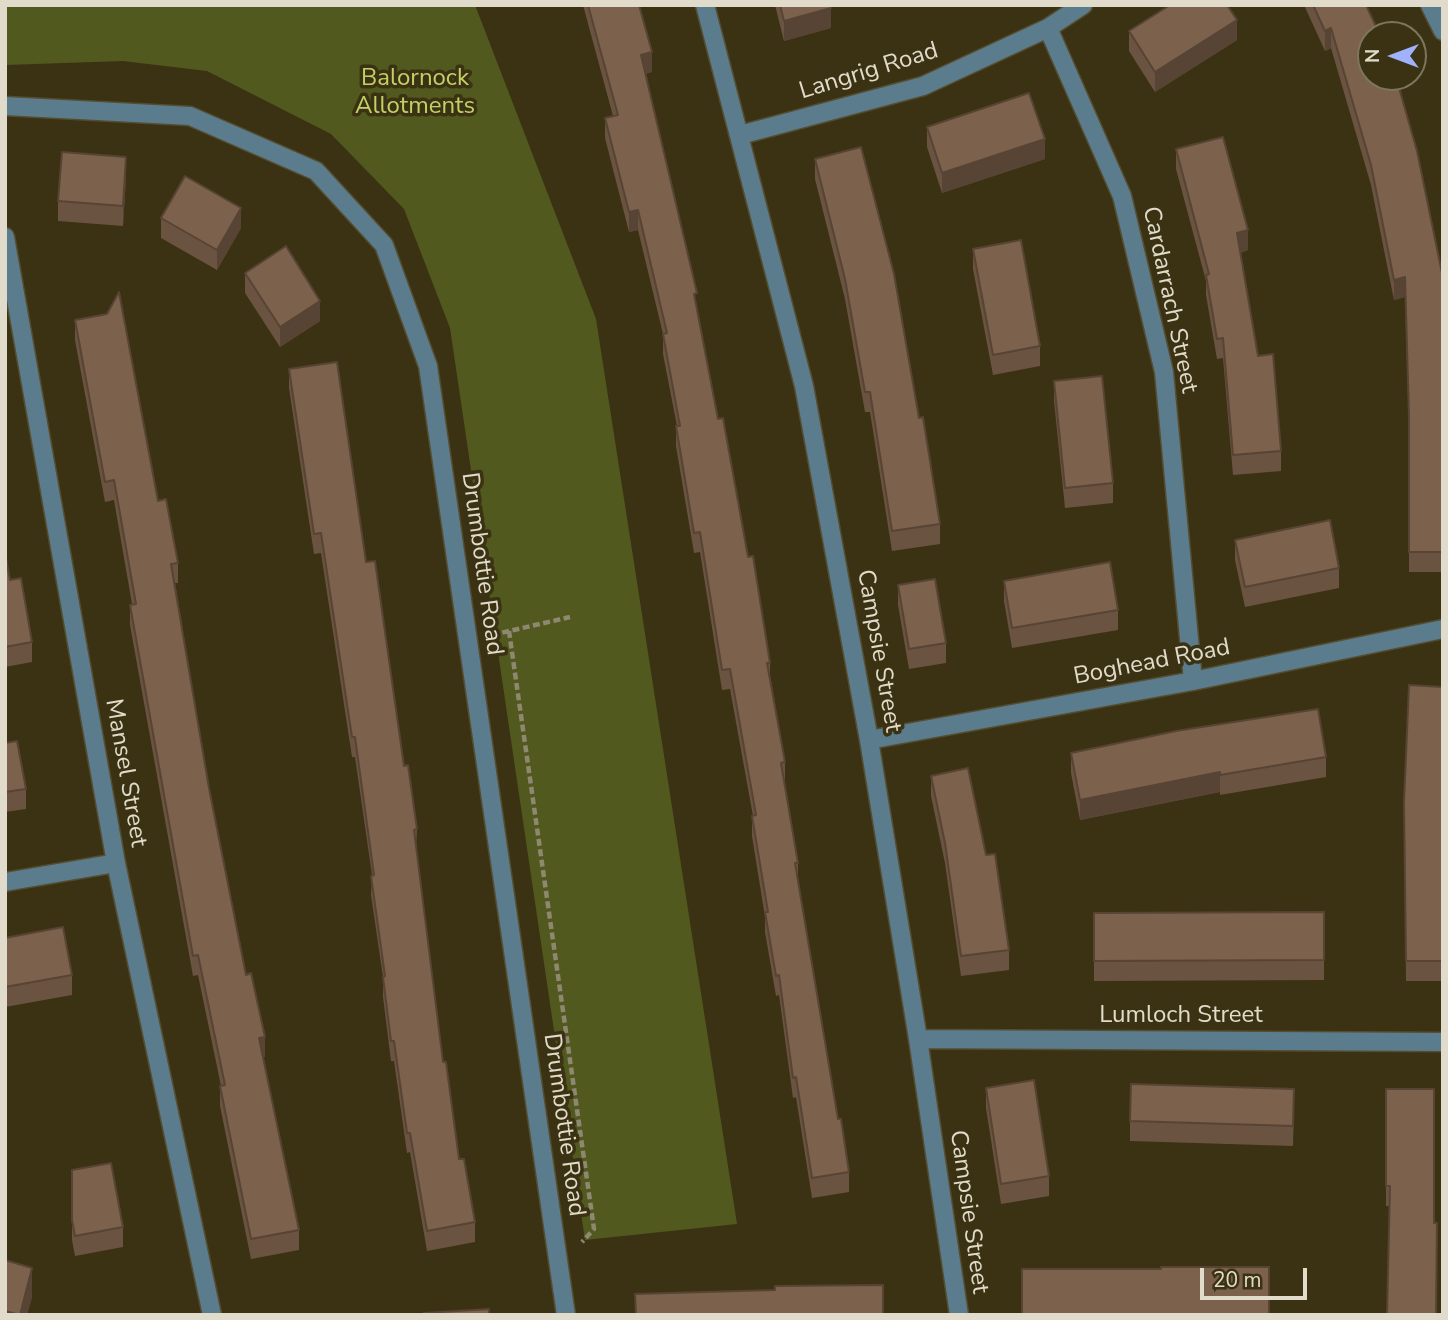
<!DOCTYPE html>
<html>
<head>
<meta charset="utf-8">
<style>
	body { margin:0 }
	#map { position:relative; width:1448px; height:1320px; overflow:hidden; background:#3b3213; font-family:"Nunito Sans",sans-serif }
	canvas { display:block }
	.frame { position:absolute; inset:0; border:7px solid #e0dbca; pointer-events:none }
	.north { position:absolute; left:1357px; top:21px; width:70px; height:70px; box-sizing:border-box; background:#3b3213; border:2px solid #7d765c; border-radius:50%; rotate:270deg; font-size:19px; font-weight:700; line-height:28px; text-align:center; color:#e0dbca }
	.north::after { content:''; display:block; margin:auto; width:24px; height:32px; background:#a1b2fd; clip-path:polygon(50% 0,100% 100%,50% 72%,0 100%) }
	.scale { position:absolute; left:1200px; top:1268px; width:107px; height:32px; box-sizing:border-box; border:4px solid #e0dbca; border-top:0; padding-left:9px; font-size:21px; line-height:24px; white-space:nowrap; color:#e0dbca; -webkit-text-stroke:5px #3b3213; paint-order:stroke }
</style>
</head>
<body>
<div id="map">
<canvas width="1448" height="1320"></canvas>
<div class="frame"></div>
<div class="north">N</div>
<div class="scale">20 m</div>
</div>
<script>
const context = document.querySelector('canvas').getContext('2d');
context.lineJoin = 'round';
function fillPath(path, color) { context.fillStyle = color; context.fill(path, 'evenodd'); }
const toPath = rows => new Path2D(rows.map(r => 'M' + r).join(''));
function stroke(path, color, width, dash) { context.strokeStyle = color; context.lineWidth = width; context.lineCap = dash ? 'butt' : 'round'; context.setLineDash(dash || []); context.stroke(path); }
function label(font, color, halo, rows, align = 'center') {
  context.font = font + ' "Nunito Sans",sans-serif'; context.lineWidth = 7; context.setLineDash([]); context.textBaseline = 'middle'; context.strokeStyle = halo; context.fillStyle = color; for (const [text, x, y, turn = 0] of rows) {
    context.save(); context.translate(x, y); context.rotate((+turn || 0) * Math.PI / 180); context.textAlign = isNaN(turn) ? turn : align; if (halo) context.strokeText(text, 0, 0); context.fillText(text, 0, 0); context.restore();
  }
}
fillPath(toPath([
	[5,5,475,5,596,319,737,1224,585,1240,450,328,404,209,331,134,207,71,123,61,5,65]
]), '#52591f');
const minor = toPath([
	[705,5,804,386,869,740,918,1039,959,1315],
	[1430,5,1443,31],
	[1048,28,1122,196,1164,372,1193,681],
	[5,106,190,116,316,171,384,245,428,366,566,1315],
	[740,135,923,86,1048,28,1083,5],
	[5,237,116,863,212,1315],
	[869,740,1193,681,1443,629],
	[5,882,116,863],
	[918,1039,1443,1042]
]);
stroke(minor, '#554d30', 21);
stroke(toPath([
	[509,631,594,1229,582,1242],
	[492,635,570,617]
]), '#8f8871', 4.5, [7, 3.5]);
stroke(minor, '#5a7c8d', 18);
fillPath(toPath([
	[583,5,639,5,652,72,645,74,697,307,718,419,770,663,770,675,785,762,785,782,784,783,798,863,798,878,838,1119,849,1172,849,1192,812,1198,796,1097,793,1098,779,995,776,996,765,932,765,917,752,836,752,816,753,816,730,689,722,690,700,552,694,553,676,446,676,426,677,426,663,354,663,334,638,230,629,232,605,138,605,118,613,116],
	[775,5,830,5,831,28,784,41],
	[1304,5,1366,5,1443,278,1443,572,1409,572,1409,436,1405,297,1394,300,1371,185,1331,48,1325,51],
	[1129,31,1237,40,1155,92,1129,51],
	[927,127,1045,159,942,193,927,147],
	[1176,149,1248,250,1240,253,1258,356,1281,451,1281,471,1233,475,1223,358,1217,359,1206,295,1206,281,1176,169],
	[815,159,919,418,940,524,940,544,892,551,870,412,865,412,845,299,815,179],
	[126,177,123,226,58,221,58,201],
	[161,218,241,228,217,270,161,238],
	[973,249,1040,346,1040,366,993,375,973,269],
	[245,273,320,321,280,347,245,293],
	[75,320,158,501,178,563,178,583,175,583,209,788,246,975,265,1057,263,1057,299,1230,299,1250,251,1259,220,1106,220,1086,221,1086,198,975,193,976,130,625,130,605,132,604,114,500,105,502,75,340],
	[289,369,366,562,417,829,416,849,443,1062,459,1159,475,1222,475,1242,427,1251,410,1152,407,1153,394,1061,391,1061,383,997,383,977,371,895,372,875,355,757,352,757,321,553,314,554,289,388],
	[1054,381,1113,483,1113,503,1065,508,1054,401],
	[1235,540,1339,568,1339,588,1245,607,1235,560],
	[5,553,10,580,32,642,32,662,5,667],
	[1004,581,1118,610,1118,630,1012,648,1004,601],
	[898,585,946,643,946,663,909,669,898,605],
	[1443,687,1443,772,1442,772,1443,981,1406,981,1404,802],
	[5,743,26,789,26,809,5,812],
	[1071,753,1326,757,1326,777,1220,795,1220,792,1080,820,1071,773],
	[931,776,986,855,1009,950,1009,970,961,976,945,863,931,796],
	[1324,912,1324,980,1094,981,1094,913],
	[5,938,72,975,72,995,5,1007],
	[986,1088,1049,1176,1049,1196,1001,1204,986,1108],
	[1386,1089,1434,1223,1436,1315,1389,1206,1386,1206],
	[1294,1109,1293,1146,1130,1141,1130,1121],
	[72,1170,123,1227,123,1247,75,1256,72,1240],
	[5,1260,32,1297,27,1315,5,1315]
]), '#6b5341');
fillPath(toPath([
	[831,8,831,28,784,41,784,21],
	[1237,20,1237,40,1155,92,1155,72],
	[1331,28,1331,48,1325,51,1325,31],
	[652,52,652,72,641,75,641,55],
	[1045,139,1045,159,942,193,942,173],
	[126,157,126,177,123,226,123,206],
	[241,208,241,228,217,270,217,250],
	[638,210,638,230,629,232,629,212],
	[1248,230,1248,250,1237,253,1237,233],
	[1405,277,1405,297,1394,300,1394,280],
	[320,301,320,321,280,347,280,327],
	[1220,772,1220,792,1080,820,1080,800],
	[265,1037,265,1057,259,1058,259,1038],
	[32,1268,32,1297,27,1315,20,1315]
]), '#574435');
const building = toPath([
	[588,5,639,5,652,52,641,55,697,293,694,294,718,419,723,418,748,557,753,556,770,663,767,663,785,762,781,763,798,863,795,863,838,1119,841,1119,849,1172,812,1178,796,1077,793,1078,779,975,776,976,765,912,768,912,752,816,756,815,730,669,722,670,700,532,694,533,676,426,680,426,663,334,667,333,638,210,629,212,605,118,618,115,588,5],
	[780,5,830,5,831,8,784,21,780,5],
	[1170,5,1227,5,1237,20,1155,72,1129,31,1170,5],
	[1313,5,1366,5,1380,35,1371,35,1371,77,1396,77,1417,151,1443,278,1443,552,1409,552,1409,417,1405,277,1394,280,1371,165,1331,28,1325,31,1313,5],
	[1029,93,1045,139,942,173,927,127,1029,93],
	[1223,137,1248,230,1237,233,1258,356,1273,354,1281,451,1233,455,1223,338,1217,339,1206,275,1209,274,1176,149,1223,137],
	[861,147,894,274,919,418,923,417,940,524,892,531,870,392,865,392,845,279,815,159,861,147],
	[62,152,126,157,123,206,58,201,62,152],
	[185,176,241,208,217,250,161,218,185,176],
	[1021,240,1040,346,993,355,973,249,1021,240],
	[286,246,320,301,280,327,245,273,286,246],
	[119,292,158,501,166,499,178,563,171,564,209,788,246,975,251,973,265,1037,259,1038,299,1230,251,1239,220,1086,225,1085,198,955,193,956,130,605,136,604,114,480,105,482,75,320,107,314,119,292],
	[337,362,366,562,375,561,404,766,408,765,417,829,414,830,443,1062,446,1062,459,1159,464,1159,475,1222,427,1231,410,1133,407,1133,394,1041,391,1041,383,977,385,976,371,876,374,875,355,737,352,737,321,533,314,534,289,369,337,362],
	[1102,376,1113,483,1065,488,1054,381,1102,376],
	[1330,520,1339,568,1245,587,1235,540,1330,520],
	[5,553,10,580,21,578,32,642,5,647,5,553],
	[1110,562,1118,610,1012,628,1004,581,1110,562],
	[935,579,946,643,909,649,898,585,935,579],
	[1409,685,1443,687,1443,752,1442,752,1443,961,1406,961,1404,802,1409,685],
	[1318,709,1326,757,1220,775,1220,772,1080,800,1071,753,1176,731,1318,709],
	[17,741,26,789,5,792,5,743,17,741],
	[968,768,986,855,995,854,1009,950,961,956,945,843,931,776,968,768],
	[1324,912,1324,960,1094,961,1094,913,1324,912],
	[63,927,72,975,5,987,5,938,63,927],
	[1034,1080,1049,1176,1001,1184,986,1088,1034,1080],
	[1131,1084,1294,1089,1293,1126,1130,1121,1131,1084],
	[1386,1089,1434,1089,1434,1223,1437,1223,1436,1315,1387,1315,1390,1186,1386,1186,1386,1089],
	[111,1163,123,1227,75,1236,72,1220,72,1170,111,1163],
	[5,1260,32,1268,20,1315,5,1311,5,1260],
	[1161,1267,1269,1267,1269,1315,1022,1315,1022,1269,1161,1269,1161,1267],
	[883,1285,883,1315,636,1315,635,1294,775,1290,775,1286,883,1285],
	[489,1309,489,1315,424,1315,424,1313,489,1309]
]);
fillPath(building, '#7c614c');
stroke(building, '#574435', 2);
label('24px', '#e0dbca', '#3b3213', [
	["Langrig Road",869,72,-17],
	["Cardarrach Street",1169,300,78],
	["Drumbottie Road",481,564,82],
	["Campsie Street",878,651,80],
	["Boghead Road",1152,663,-11],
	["Mansel Street",125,773,80],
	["Lumloch Street",1181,1016],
	["Drumbottie Road",563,1125,82],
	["Campsie Street",968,1212,82]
]);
label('24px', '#c2d166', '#3b3213', [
	["Balornock",415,79],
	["Allotments",415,107]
]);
</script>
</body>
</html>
